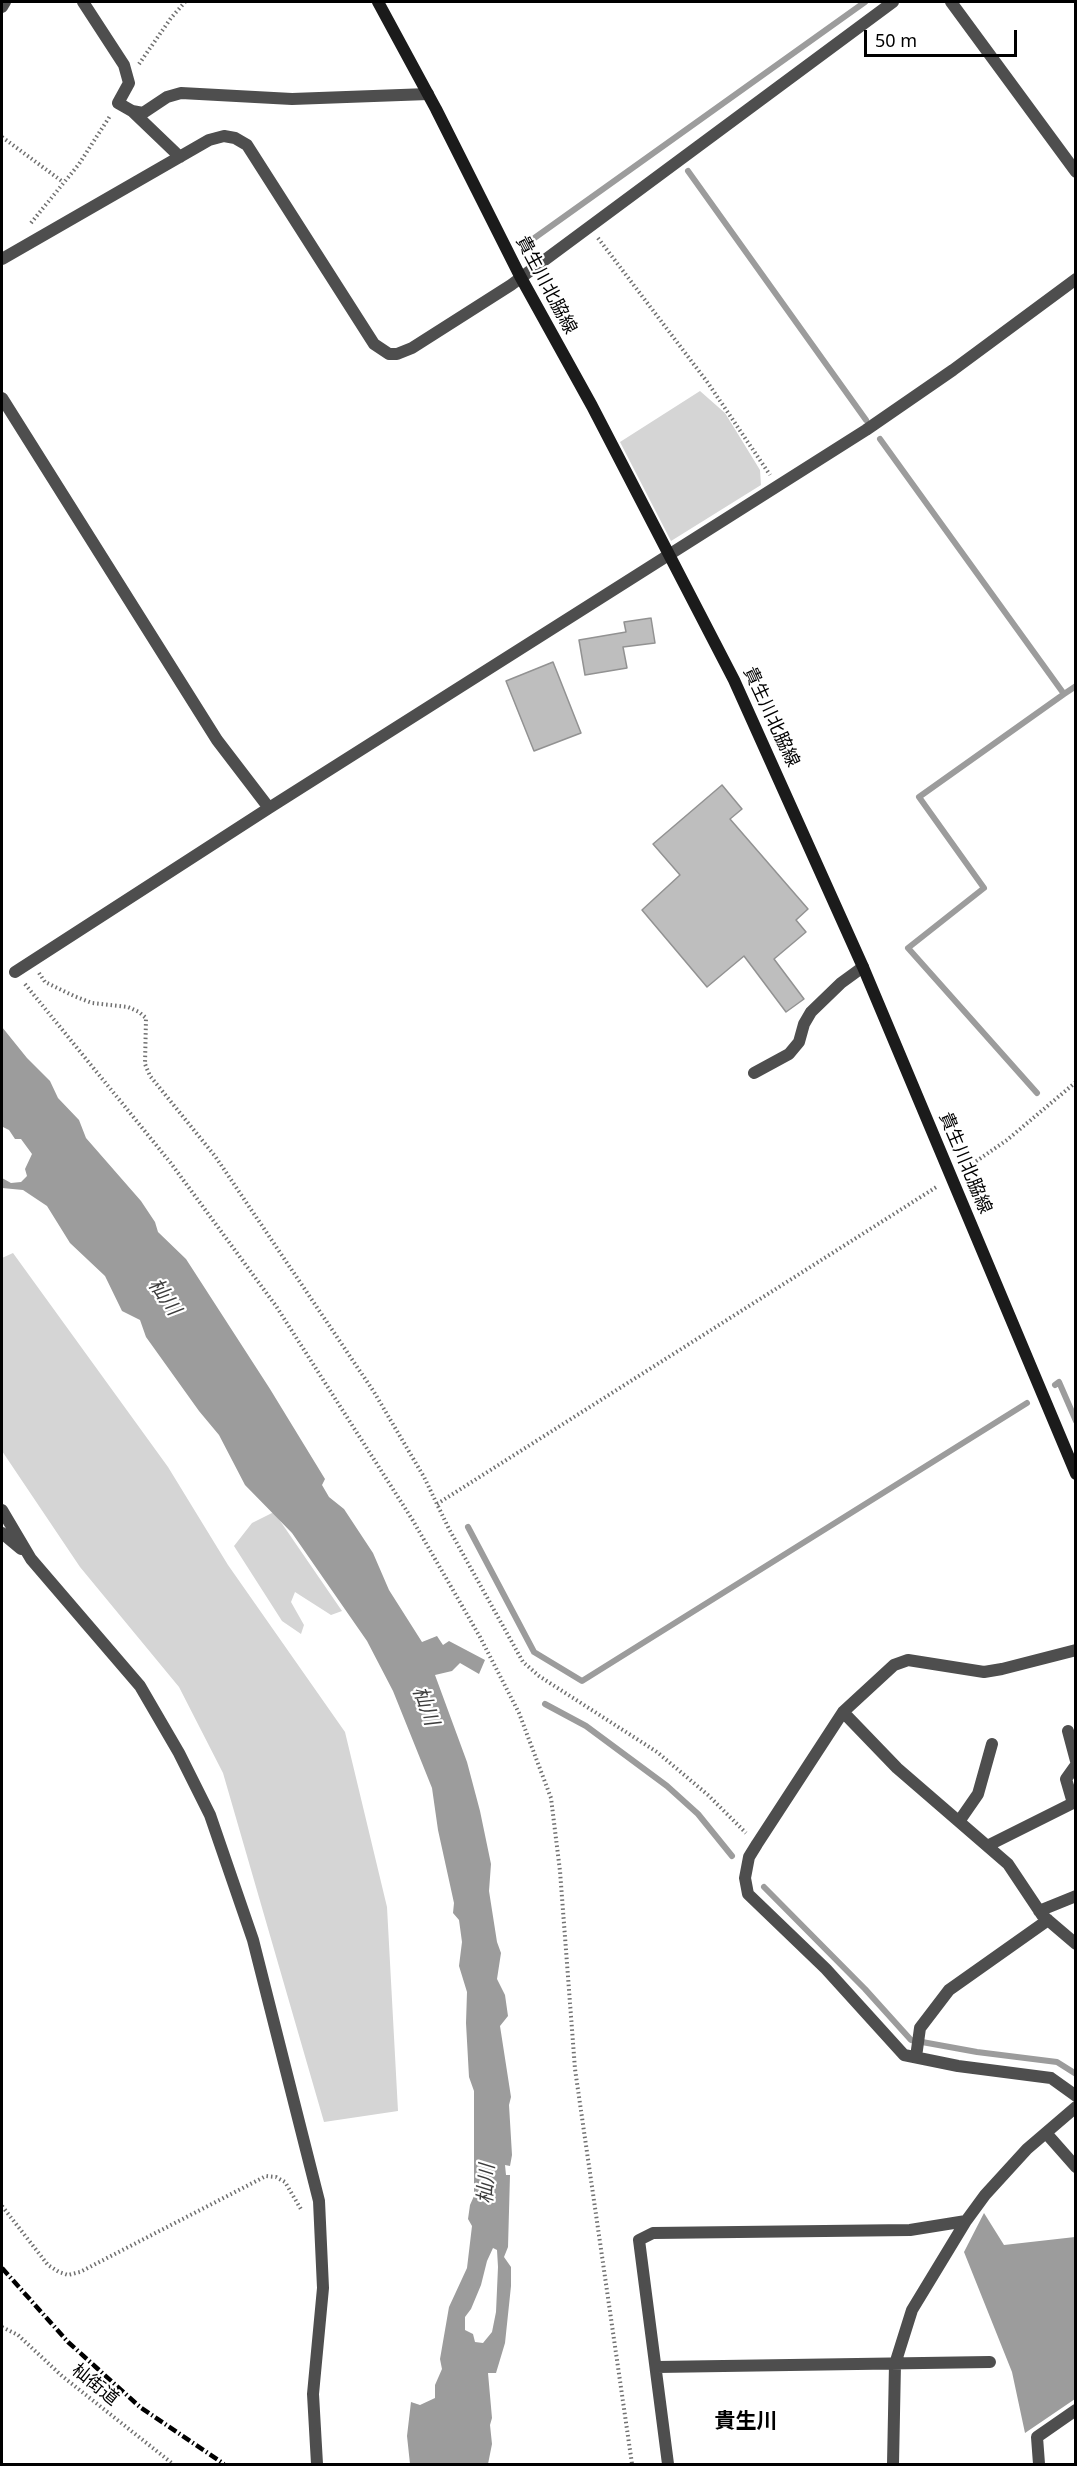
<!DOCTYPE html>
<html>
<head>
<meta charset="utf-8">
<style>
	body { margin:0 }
	#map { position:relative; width:1077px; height:2466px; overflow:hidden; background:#fff; font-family:"Noto Sans",sans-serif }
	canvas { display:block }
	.frame { position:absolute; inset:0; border:3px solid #000; pointer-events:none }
	.scale { position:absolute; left:864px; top:30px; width:153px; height:27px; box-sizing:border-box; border:3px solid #000; border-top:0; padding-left:8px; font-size:18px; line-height:21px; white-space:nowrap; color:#000; -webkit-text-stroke:4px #fff; paint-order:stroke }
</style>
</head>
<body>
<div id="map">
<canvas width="1077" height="2466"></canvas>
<div class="frame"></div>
<div class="scale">50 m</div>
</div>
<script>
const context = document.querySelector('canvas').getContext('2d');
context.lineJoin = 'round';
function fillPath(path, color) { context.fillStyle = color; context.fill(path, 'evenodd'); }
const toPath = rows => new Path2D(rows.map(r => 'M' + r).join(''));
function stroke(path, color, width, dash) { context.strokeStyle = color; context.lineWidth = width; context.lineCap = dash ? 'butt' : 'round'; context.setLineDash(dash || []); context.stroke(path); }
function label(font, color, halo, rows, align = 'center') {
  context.font = font + ' "Noto Sans","Noto Sans JP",sans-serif'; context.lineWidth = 4.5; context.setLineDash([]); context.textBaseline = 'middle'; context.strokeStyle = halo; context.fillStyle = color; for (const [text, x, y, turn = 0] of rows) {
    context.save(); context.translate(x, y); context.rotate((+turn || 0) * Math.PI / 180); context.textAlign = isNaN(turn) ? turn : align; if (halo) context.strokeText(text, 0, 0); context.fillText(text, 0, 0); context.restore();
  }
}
fillPath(toPath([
	[700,391,725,413,760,470,761,485,671,541,620,442],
	[13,1253,168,1467,228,1565,345,1732,387,1907,398,2111,324,2122,223,1773,179,1687,80,1567,2,1451,2,1258],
	[274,1512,342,1611,331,1615,295,1592,291,1602,304,1625,301,1634,282,1621,234,1546,252,1523]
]), '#d5d5d5');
fillPath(toPath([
	[2,1027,27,1058,50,1081,58,1098,79,1120,86,1138,141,1201,155,1222,158,1232,186,1259,270,1389,325,1479,322,1485,329,1497,344,1509,373,1553,389,1590,422,1642,437,1636,443,1645,449,1641,485,1660,479,1674,460,1663,452,1671,435,1675,467,1762,480,1811,491,1864,489,1891,497,1942,501,1953,497,1979,505,1995,508,2016,500,2026,511,2097,509,2105,512,2155,510,2166,505,2165,506,2175,510,2175,508,2247,504,2257,511,2267,511,2286,505,2343,496,2373,488,2373,492,2418,490,2425,492,2444,488,2464,410,2464,407,2436,411,2402,420,2405,435,2398,435,2385,442,2369,440,2359,449,2307,467,2268,472,2226,468,2219,470,2205,474,2196,474,2091,469,2077,466,2023,467,1992,459,1966,462,1942,459,1920,453,1913,454,1903,438,1830,432,1788,393,1691,367,1641,292,1533,245,1485,219,1435,199,1411,146,1337,140,1320,122,1311,105,1276,70,1243,47,1206,23,1190,2,1188,2,1178,11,1183,21,1182,27,1176,25,1169,32,1154,21,1139,15,1139,9,1130,3,1127,2,1130],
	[493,2248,497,2250,498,2267,496,2312,492,2332,483,2343,475,2342,473,2334,465,2330,465,2317,471,2309,481,2285,487,2261],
	[984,2213,1004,2245,1075,2237,1075,2399,1025,2433,1012,2372,964,2252]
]), '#9c9c9c');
stroke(toPath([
	[688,171,866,420],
	[526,244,865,2],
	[880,439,1064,694,1076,686],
	[1037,1093,908,948,984,888,919,797,1064,694],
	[1055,1385,1059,1382,1076,1421],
	[468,1527,534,1652,582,1681,1027,1403],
	[545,1704,586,1726,667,1786,698,1814,732,1856],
	[764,1887,865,1989,911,2040,977,2052,1057,2062,1076,2074]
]), '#9c9c9c', 6);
const building = toPath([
	[651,618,655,643,623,647,627,668,585,675,579,640,626,632,624,622,651,618],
	[553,662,581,733,534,751,506,681,553,662],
	[722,785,742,809,730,819,808,909,796,920,806,932,774,959,804,999,786,1012,744,956,707,987,642,910,680,875,653,844,722,785]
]);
fillPath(building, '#bebebe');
stroke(building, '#929292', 1.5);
stroke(toPath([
	[139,64,171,18,185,2],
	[2,137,63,182],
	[31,223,79,164,110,116],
	[598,238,708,383,770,475],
	[39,973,45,982,74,996,92,1003,128,1007,139,1012,146,1018,145,1064,150,1076,215,1156,374,1392,424,1477,449,1529,523,1662,539,1676,657,1752,708,1795,746,1833],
	[25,984,170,1162,276,1306,412,1519,480,1637,519,1713,551,1798,560,1871,575,2069,632,2464],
	[965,1169,1007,1140,1076,1082],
	[437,1504,938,1186],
	[2,2206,48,2265,59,2272,68,2275,80,2272,266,2176,276,2177,285,2182,302,2211],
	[2,2327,18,2335,62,2376,173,2464]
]), '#707070', 4, [1.5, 3]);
stroke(toPath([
	[83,2,124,65,129,83,118,103,132,111,143,113,167,97,181,93,292,99,428,94],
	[951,2,1076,172],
	[2,7,5,2],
	[132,111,180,157],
	[2,259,209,140,224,136,235,138,247,145,374,344,389,354,397,354,412,348,511,285,893,2],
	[2,398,217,740,269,808],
	[15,972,269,808,866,430,953,370,1076,279],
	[754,1073,789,1054,799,1042,804,1024,811,1012,841,983,863,967],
	[2,1510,31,1559,140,1686,179,1753,210,1815,253,1940,319,2201,323,2288,313,2394,317,2464],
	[2,1533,21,1549],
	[1076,1650,1002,1669,984,1672,908,1660,894,1665,843,1712,757,1844,749,1857,745,1878,748,1894,826,1969,904,2055,958,2066,1051,2078,1076,2096],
	[843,1712,897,1768,1008,1864,1042,1915,1076,1944],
	[1068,1731,1076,1761],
	[960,1820,978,1794,992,1744],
	[989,1845,1073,1803,1066,1779,1076,1765],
	[1039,1911,1076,1896],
	[916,2057,920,2028,949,1990,1048,1920],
	[1046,2133,1076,2167],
	[657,2367,990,2362],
	[668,2464,639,2240,653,2233,910,2230,966,2221],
	[893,2464,895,2364,912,2310,966,2221,985,2195,1027,2149,1076,2107],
	[1039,2464,1037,2437,1076,2410]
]), '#4e4e4e', 12);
stroke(toPath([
	[378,2,436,109,520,276,592,406,734,680,863,967,1076,1474]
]), '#1b1b1b', 12);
stroke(toPath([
	[2,2268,68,2342,140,2407,224,2464]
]), '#000', 4.5, [9, 3, 1.5, 3]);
label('18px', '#000', '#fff', [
	["貴生川北脇線",546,285,62],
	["貴生川北脇線",771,717,65],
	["貴生川北脇線",965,1163,67],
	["杣街道",95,2385,39]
]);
label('italic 20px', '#3d3d3d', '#fff', [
	["杣川",164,1297,55],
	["杣川",425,1706,70],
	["杣川",487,2184,-87]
]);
label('bold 21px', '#000', '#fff', [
	["貴生川",746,2422]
]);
</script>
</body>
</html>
